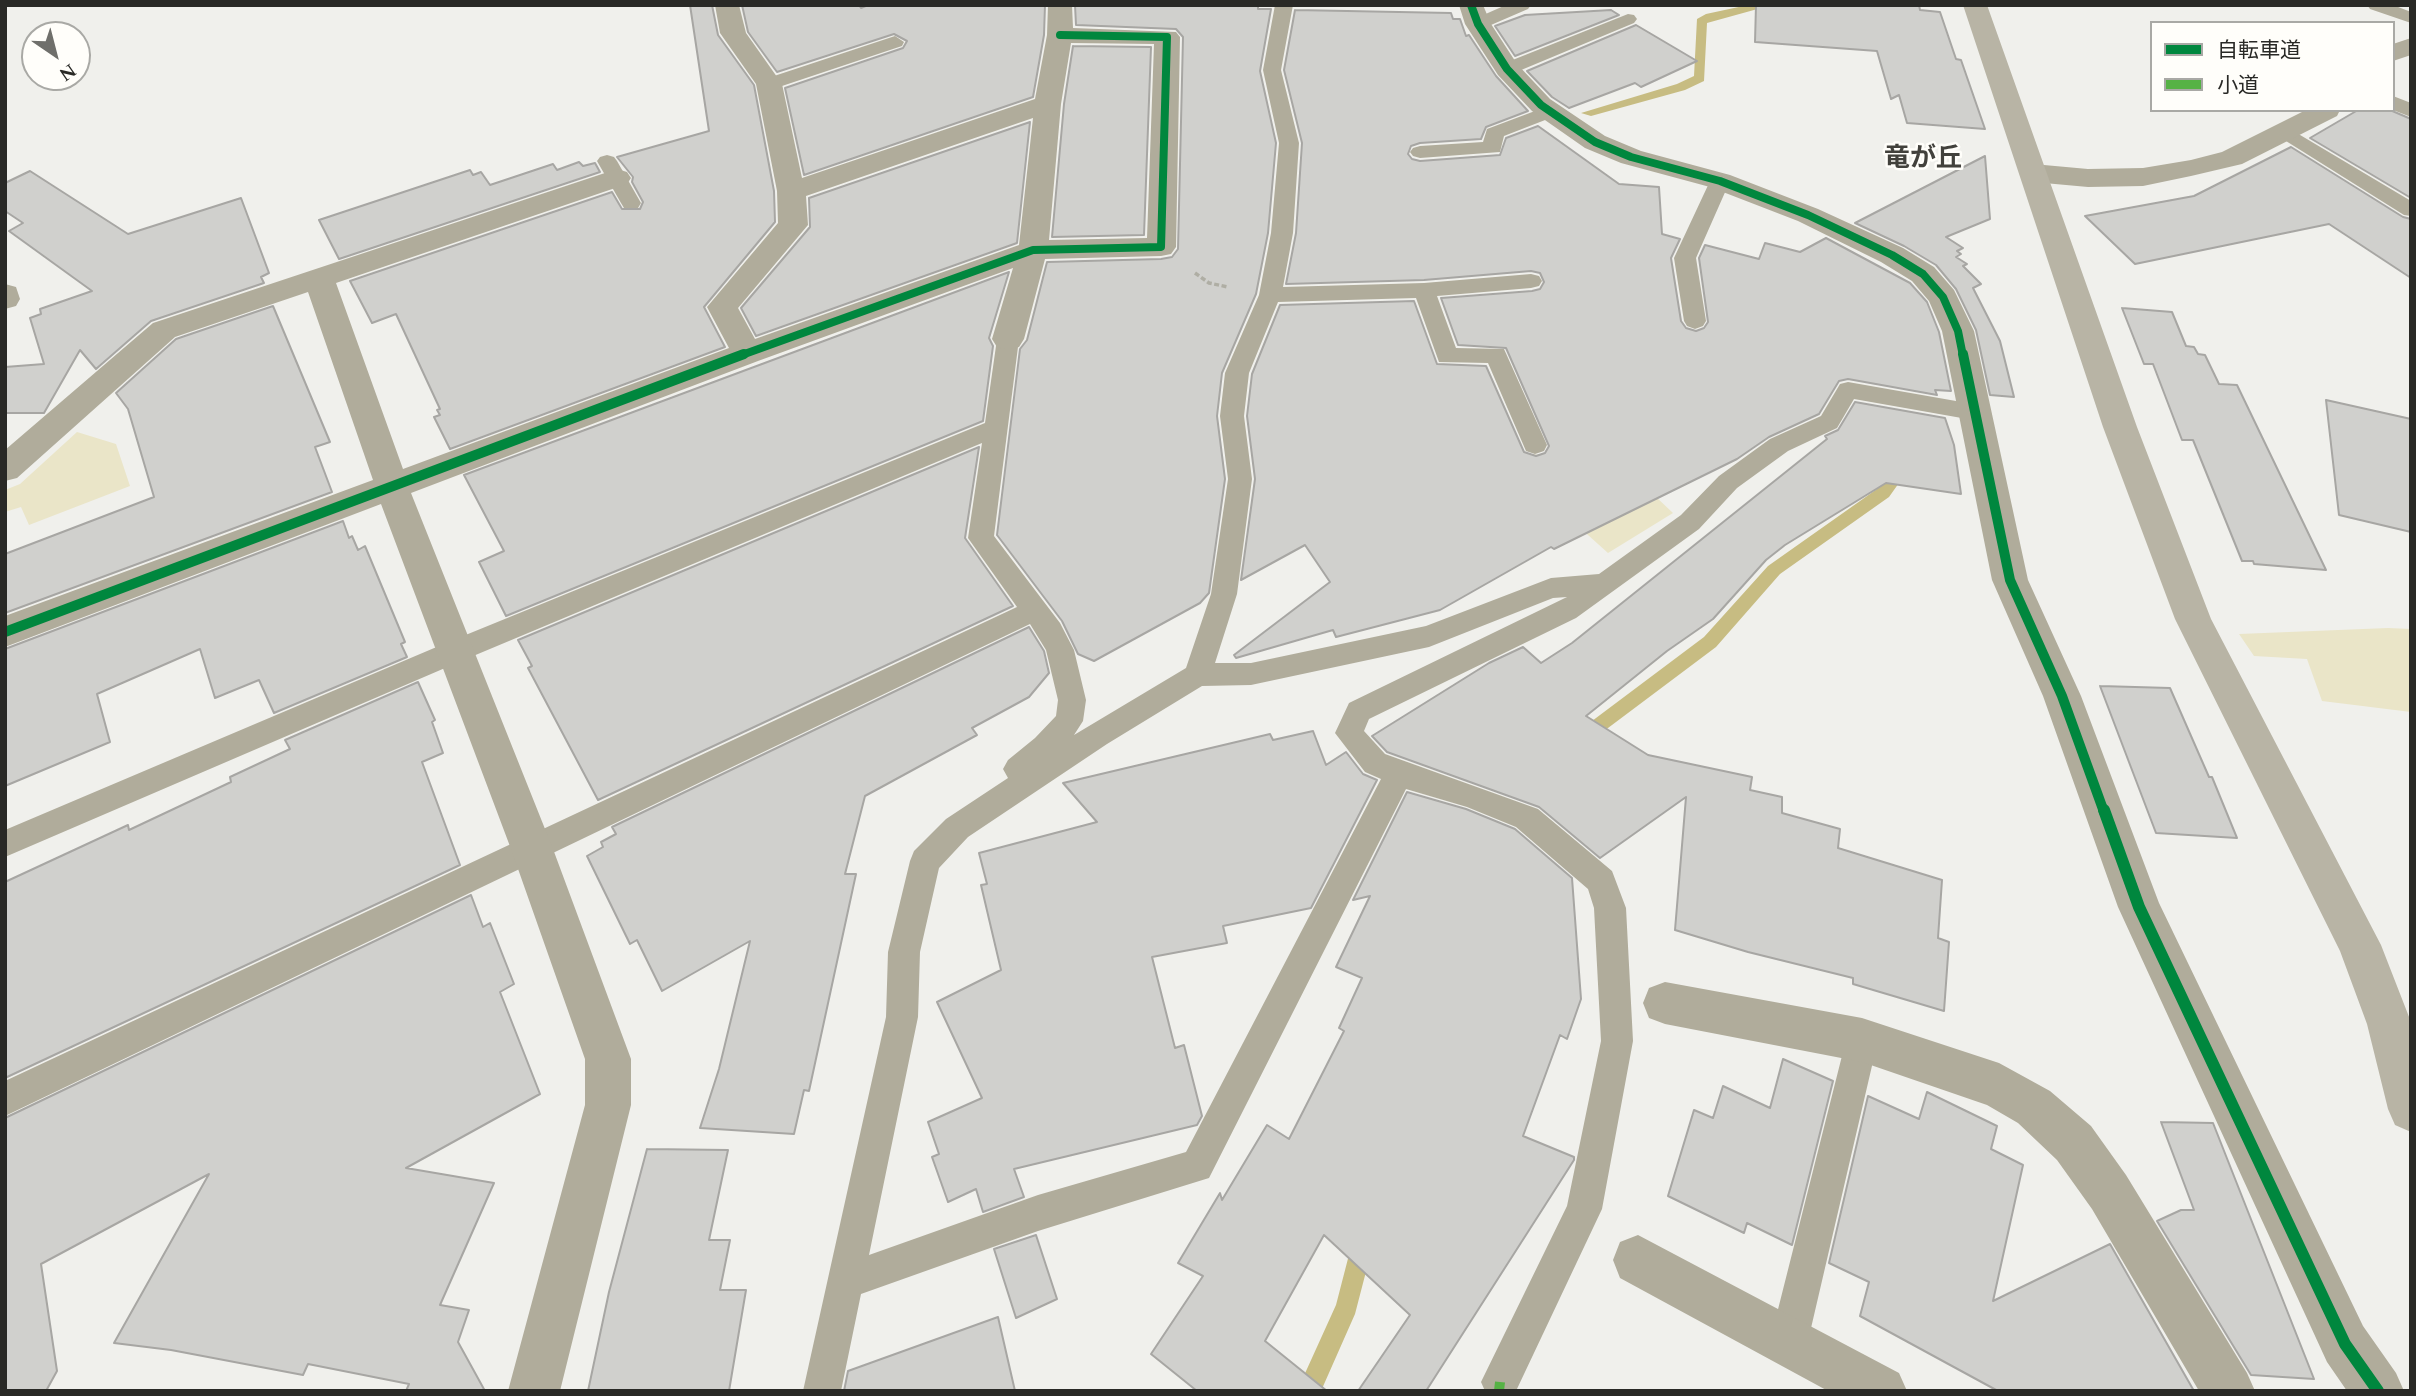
<!DOCTYPE html>
<html>
<head>
<meta charset="utf-8">
<style>
	body { margin:0 }
	#map { position:relative; width:2416px; height:1396px; overflow:hidden; background:#f0f0ec; font-family:Spectral,"Noto Sans JP",serif }
	canvas { display:block }
	.frame { position:absolute; inset:0; border:7px solid #292926; pointer-events:none }
	.legend { position:absolute; left:2150px; top:21px; width:245px; height:91px; box-sizing:border-box; background:#fffefa; border:2px solid #a9a9a5; margin:0; padding:9px 12px; list-style:none; font-size:21px; color:#292926 }
	.legend li { display:flex; align-items:center; gap:14px; height:35px }
	.legend b { width:35px; border:2px solid #a9a9a5 }
	.north { position:absolute; left:21px; top:21px; width:70px; height:70px; box-sizing:border-box; background:#fffefa; border:2px solid #a9a9a5; border-radius:50%; rotate:145deg; font-size:19px; font-weight:700; line-height:28px; text-align:center; color:#292926 }
	.north::after { content:''; display:block; margin:auto; width:24px; height:32px; background:#6f6f6b; clip-path:polygon(50% 0,100% 100%,50% 72%,0 100%) }
</style>
</head>
<body>
<div id="map">
<canvas width="2416" height="1396"></canvas>
<div class="frame"></div>
<ul class="legend">
<li><b style="height:9px;background:#00873e"></b>自転車道</li>
<li><b style="height:9px;background:#56b245"></b>小道</li>
</ul>
<div class="north">N</div>
</div>
<script>
const context = document.querySelector('canvas').getContext('2d');
context.lineJoin = 'round';
function fillPath(path, color) { context.fillStyle = color; context.fill(path, 'evenodd'); }
const toPath = rows => new Path2D(rows.map(r => 'M' + r).join(''));
function stroke(path, color, width, dash) { context.strokeStyle = color; context.lineWidth = width; context.lineCap = dash ? 'butt' : 'round'; context.setLineDash(dash || []); context.stroke(path); }
function label(font, color, halo, rows, align = 'center') {
  context.font = font + ' Spectral,"Noto Sans JP",serif'; context.lineWidth = 5; context.setLineDash([]); context.textBaseline = 'middle'; context.strokeStyle = halo; context.fillStyle = color; for (const [text, x, y, turn = 0] of rows) {
    context.save(); context.translate(x, y); context.rotate((+turn || 0) * Math.PI / 180); context.textAlign = isNaN(turn) ? turn : align; if (halo) context.strokeText(text, 0, 0); context.fillText(text, 0, 0); context.restore();
  }
}
fillPath(toPath([
	[77,432,116,444,130,486,29,525,21,507,5,512,5,490,20,484],
	[1513,452,1585,460,1655,496,1673,513,1608,553,1508,463],
	[2388,628,2411,629,2411,712,2322,701,2307,659,2254,656,2239,634]
]), '#eae5c8');
fillPath(toPath([
	[1748,5,1772,5,1707,23,1704,81,1685,90,1591,116,1581,113,1677,84,1694,76,1697,19,1706,14,1748,5],
	[1903,460,1911,466,1889,497,1780,574,1716,647,1588,743,1582,746,1576,743,1573,738,1576,733,1704,637,1768,566,1877,489,1898,462,1903,460],
	[1366,1235,1374,1238,1377,1246,1369,1260,1355,1314,1321,1391,1297,1391,1336,1305,1351,1247,1358,1238,1366,1235]
]), '#c7bc82');
const building = toPath([
	[690,5,712,5,718,35,754,85,774,191,775,222,704,307,725,347,450,449,434,417,440,415,437,410,440,409,396,314,372,323,350,281,612,192,622,209,640,209,643,202,632,182,633,177,617,157,709,131,690,5],
	[742,5,859,5,861,8,868,5,1045,5,1044,35,1033,97,804,175,785,88,903,48,907,41,894,34,777,72,748,32,742,5],
	[1075,5,1258,5,1258,9,1271,9,1260,71,1276,143,1268,233,1256,294,1222,373,1217,416,1225,479,1209,593,1200,603,1094,661,1078,654,1062,621,997,535,1020,349,1027,340,1047,262,1161,259,1172,257,1178,249,1183,37,1176,29,1076,25,1075,5],
	[1756,5,1919,5,1920,10,1940,12,1956,59,1961,60,1985,129,1907,123,1899,95,1891,99,1877,51,1755,42,1756,5],
	[1295,10,1451,13,1453,19,1460,19,1466,36,1469,35,1496,76,1528,111,1486,127,1481,139,1420,143,1411,146,1408,154,1412,159,1420,161,1500,155,1506,138,1538,126,1619,184,1659,187,1662,234,1680,239,1671,258,1681,321,1686,328,1696,331,1704,328,1708,322,1699,258,1705,245,1759,259,1765,243,1800,252,1826,238,1910,283,1927,302,1939,332,1951,391,1935,390,1937,395,1848,379,1839,381,1819,414,1769,437,1737,459,1554,549,1551,547,1440,610,1336,637,1333,630,1236,658,1234,655,1330,582,1305,545,1241,580,1255,479,1247,416,1252,374,1280,305,1414,301,1437,364,1486,366,1524,452,1536,456,1545,453,1549,446,1506,348,1458,345,1441,298,1532,291,1540,289,1544,282,1540,273,1531,271,1424,280,1286,284,1296,233,1302,143,1284,70,1295,10],
	[1611,10,1619,15,1515,56,1495,26,1525,15,1611,10],
	[1636,25,1697,61,1641,87,1635,83,1569,108,1552,97,1527,71,1636,25],
	[1073,46,1151,47,1144,235,1052,237,1064,104,1073,46],
	[2358,110,2390,110,2411,119,2411,198,2310,138,2358,110],
	[1030,122,1017,243,756,336,741,308,810,227,809,198,1030,122],
	[2291,147,2403,217,2411,219,2411,278,2329,224,2135,264,2085,216,2194,196,2291,147],
	[1985,156,1990,219,1946,237,1963,248,1957,251,1961,254,1956,257,1967,264,1963,266,1981,284,1973,288,2000,341,2014,397,1990,395,1976,330,1956,289,1936,265,1904,246,1855,223,1985,156],
	[579,162,583,166,595,163,600,172,339,259,319,220,470,170,473,175,481,172,490,185,553,164,557,170,579,162],
	[30,171,128,234,241,198,269,273,261,277,264,283,151,321,96,369,80,350,44,413,5,413,5,367,44,364,30,318,41,314,40,309,92,291,9,231,23,223,5,211,5,183,30,171],
	[1009,272,989,338,993,346,983,421,506,616,479,562,504,551,464,475,1009,272],
	[273,306,330,442,315,447,332,492,5,613,5,554,154,497,128,409,116,393,176,339,273,306],
	[2122,308,2172,312,2186,346,2194,347,2198,354,2205,355,2219,384,2237,385,2326,570,2254,564,2253,561,2242,561,2193,440,2182,440,2153,364,2144,364,2122,308],
	[2326,400,2411,419,2411,532,2339,515,2326,400],
	[1855,402,1945,418,1954,445,1961,494,1886,483,1785,545,1766,560,1713,619,1667,651,1586,716,1648,755,1752,777,1750,790,1782,797,1782,813,1840,829,1838,848,1942,880,1938,938,1949,942,1944,1011,1853,984,1853,978,1748,952,1675,930,1686,797,1600,858,1539,807,1387,752,1372,736,1489,663,1523,647,1541,663,1572,643,1827,439,1825,436,1838,430,1855,402],
	[979,447,965,538,1013,606,598,800,528,668,532,666,518,640,979,447],
	[343,521,349,538,352,536,358,550,365,546,405,642,401,644,407,657,274,713,259,680,215,698,200,649,97,694,110,742,5,786,5,649,343,521],
	[1029,627,1044,651,1049,673,1029,697,972,728,977,735,865,796,845,874,856,874,809,1091,804,1090,794,1134,700,1128,719,1069,750,941,662,991,637,940,630,944,587,856,603,847,601,842,616,834,612,827,1029,627],
	[418,682,435,720,432,722,443,753,422,762,460,865,5,1078,5,882,128,825,129,830,231,782,230,777,290,749,285,740,418,682],
	[2100,686,2170,688,2209,777,2212,777,2237,838,2156,833,2100,686],
	[1313,731,1326,765,1346,752,1363,774,1377,780,1311,908,1223,926,1227,943,1152,957,1175,1048,1184,1045,1202,1116,1197,1125,1014,1169,1024,1197,983,1212,976,1189,948,1202,932,1157,939,1154,928,1122,982,1098,937,1002,1001,970,981,885,987,884,979,853,1097,822,1063,783,1270,734,1273,740,1313,731],
	[1407,792,1466,809,1515,829,1572,878,1581,999,1567,1039,1560,1035,1523,1136,1574,1157,1574,1160,1426,1391,1358,1391,1410,1315,1324,1235,1265,1341,1327,1391,1197,1391,1151,1354,1203,1276,1178,1263,1220,1193,1222,1200,1267,1125,1289,1139,1344,1031,1339,1028,1362,978,1336,967,1370,896,1353,900,1407,792],
	[471,895,483,927,490,923,514,984,500,992,540,1094,406,1168,494,1183,440,1305,469,1310,458,1342,485,1391,406,1391,409,1384,308,1364,303,1375,171,1350,114,1343,209,1174,41,1264,57,1371,46,1391,5,1391,5,1118,471,895],
	[1783,1059,1833,1081,1792,1245,1747,1223,1744,1233,1668,1196,1694,1110,1713,1118,1723,1086,1770,1108,1783,1059],
	[1927,1092,1997,1126,1991,1149,2023,1165,1993,1301,2110,1244,2194,1391,1998,1391,1860,1316,1869,1282,1829,1263,1868,1096,1919,1119,1927,1092],
	[2161,1122,2213,1123,2314,1379,2251,1375,2157,1221,2181,1210,2194,1210,2161,1122],
	[647,1149,728,1150,709,1240,730,1240,720,1290,746,1290,729,1391,588,1391,609,1292,647,1149],
	[1036,1235,1057,1299,1016,1318,994,1249,1036,1235],
	[998,1317,1015,1391,844,1391,848,1371,998,1317]
]);
fillPath(building, '#d0d0cd');
stroke(building, '#a7a6a3', 2);
stroke(toPath([
	[1195,273,1209,283,1228,287]
]), '#afaea4', 3.5, [5, 2.5]);
fillPath(toPath([
	[1275,5,1293,5,1281,70,1299,143,1293,233,1283,287,1424,283,1531,274,1539,276,1542,281,1539,286,1531,288,1437,296,1456,348,1504,349,1547,445,1544,451,1535,454,1526,451,1488,363,1439,362,1416,298,1278,302,1249,373,1244,416,1252,479,1237,594,1215,663,1251,663,1426,626,1551,578,1599,574,1681,515,1719,476,1770,439,1821,416,1840,384,1848,382,1973,404,1981,406,1985,412,1981,418,1973,420,1854,399,1837,428,1788,451,1737,488,1699,529,1576,618,1369,719,1364,731,1385,754,1538,809,1612,871,1626,908,1633,1041,1602,1209,1516,1391,1485,1391,1481,1382,1567,1206,1601,1041,1594,908,1588,889,1516,827,1467,807,1406,789,1209,1178,1038,1231,861,1294,841,1391,803,1391,886,1017,888,952,910,861,914,851,946,819,1008,778,1003,769,1008,760,1035,738,1056,716,1058,700,1046,650,1030,624,5,1116,5,1081,1017,607,968,538,982,443,466,659,5,857,5,830,446,643,985,423,997,339,1000,334,1008,331,1016,334,1019,339,994,536,1060,623,1074,650,1086,700,1083,721,1074,735,1186,668,1211,594,1228,479,1220,416,1225,373,1259,295,1271,233,1279,143,1263,70,1275,5],
	[1567,597,1349,703,1335,733,1365,772,1381,779,1186,1152,1038,1195,869,1255,918,1017,920,952,939,868,968,837,1107,744,1202,686,1251,685,1429,647,1553,598,1567,597],
	[1506,5,1531,5,1528,9,1484,28,1472,28,1469,24,1472,20,1506,5],
	[2367,5,2393,5,2411,12,2411,23,2370,9,2367,5],
	[1628,14,1634,15,1637,19,1634,23,1514,73,1500,73,1498,69,1500,65,1628,14],
	[895,36,904,42,902,46,776,88,769,90,759,84,762,80,895,36],
	[2393,96,2411,103,2411,117,2393,110,2393,96],
	[1551,105,1558,107,1561,111,1558,115,1504,136,1500,152,1420,158,1413,156,1410,152,1413,148,1420,146,1483,142,1487,129,1551,105],
	[2285,126,2411,201,2411,216,2404,215,2278,136,2275,132,2278,128,2285,126],
	[607,155,614,157,617,161,641,203,638,208,624,208,621,203,597,161,600,157,607,155],
	[1720,175,1727,177,1730,181,1696,258,1706,321,1703,326,1695,329,1687,326,1684,321,1674,258,1710,181,1713,177,1720,175],
	[1862,1024,1874,1029,1878,1040,1808,1341,1802,1354,1789,1360,1776,1354,1770,1341,1846,1040,1850,1029,1862,1024]
]), '#b0ac9b');
fillPath(toPath([
	[715,5,739,5,746,33,782,84,802,178,1035,99,1047,35,1048,5,1072,5,1073,28,1176,32,1180,37,1176,247,1171,254,1161,256,1045,259,1024,339,1019,347,1008,350,997,347,992,339,1013,268,758,361,411,493,553,849,631,1059,631,1105,560,1391,508,1391,585,1105,585,1059,511,849,381,504,5,647,5,616,373,480,308,292,175,337,17,478,5,481,5,450,153,323,617,169,627,172,631,178,627,184,336,283,403,469,729,348,707,307,778,223,777,191,756,84,720,33,715,5],
	[1071,43,1154,44,1147,238,1049,240,1061,104,1071,43],
	[1033,118,1019,245,755,339,738,308,808,225,806,196,1033,118],
	[1459,5,1483,5,1491,24,1517,64,1550,99,1605,136,1641,151,1730,175,1818,209,1903,248,1934,267,1954,290,1974,331,2028,580,2081,696,2159,903,2363,1326,2396,1373,2404,1391,2347,1391,2327,1362,2118,907,2043,696,1992,580,1942,331,1929,301,1912,281,1881,262,1798,221,1710,187,1621,163,1585,148,1532,111,1498,75,1465,24,1459,5],
	[2411,38,2411,55,2393,61,2393,44,2411,38],
	[2306,110,2340,110,2337,116,2242,164,2191,176,2143,186,2088,187,2033,182,2023,179,2019,173,2023,167,2033,164,2088,169,2143,168,2191,160,2222,152,2306,110],
	[5,284,16,287,20,299,16,306,5,309,5,284],
	[1665,982,1862,1018,1999,1063,2050,1091,2091,1126,2126,1175,2247,1373,2255,1391,2199,1391,2092,1209,2057,1160,2018,1123,1987,1105,1862,1062,1665,1024,1649,1018,1643,1003,1649,988,1665,982],
	[1638,1235,1899,1373,1907,1391,1828,1391,1620,1278,1613,1260,1620,1242,1638,1235]
]), '#b0ac9b');
fillPath(toPath([
	[1963,5,1987,5,2137,427,2211,619,2381,945,2411,1022,2411,1132,2395,1125,2388,1109,2367,1024,2340,951,2175,619,2103,427,1963,5]
]), '#b8b4a5');
stroke(toPath([
	[1499,1391,1500,1382]
]), '#56b245', 10, [21, 10]);
stroke(toPath([
	[1471,5,1478,24,1507,69,1541,105,1595,142,1631,157,1720,181,1808,215,1892,255,1923,274,1943,297,1958,331,1963,356],
	[739,356,1033,250,1161,247,1167,37,1060,35]
]), '#00873e', 8);
stroke(toPath([
	[1963,354,2010,580,2062,696,2104,812],
	[5,632,744,354]
]), '#00873e', 10);
stroke(toPath([
	[2104,810,2139,907,2345,1344,2378,1391]
]), '#00873e', 12);
label('bold 26px', '#42413c', '#fffefa', [
	["竜が丘",1923,161]
]);
</script>
</body>
</html>
